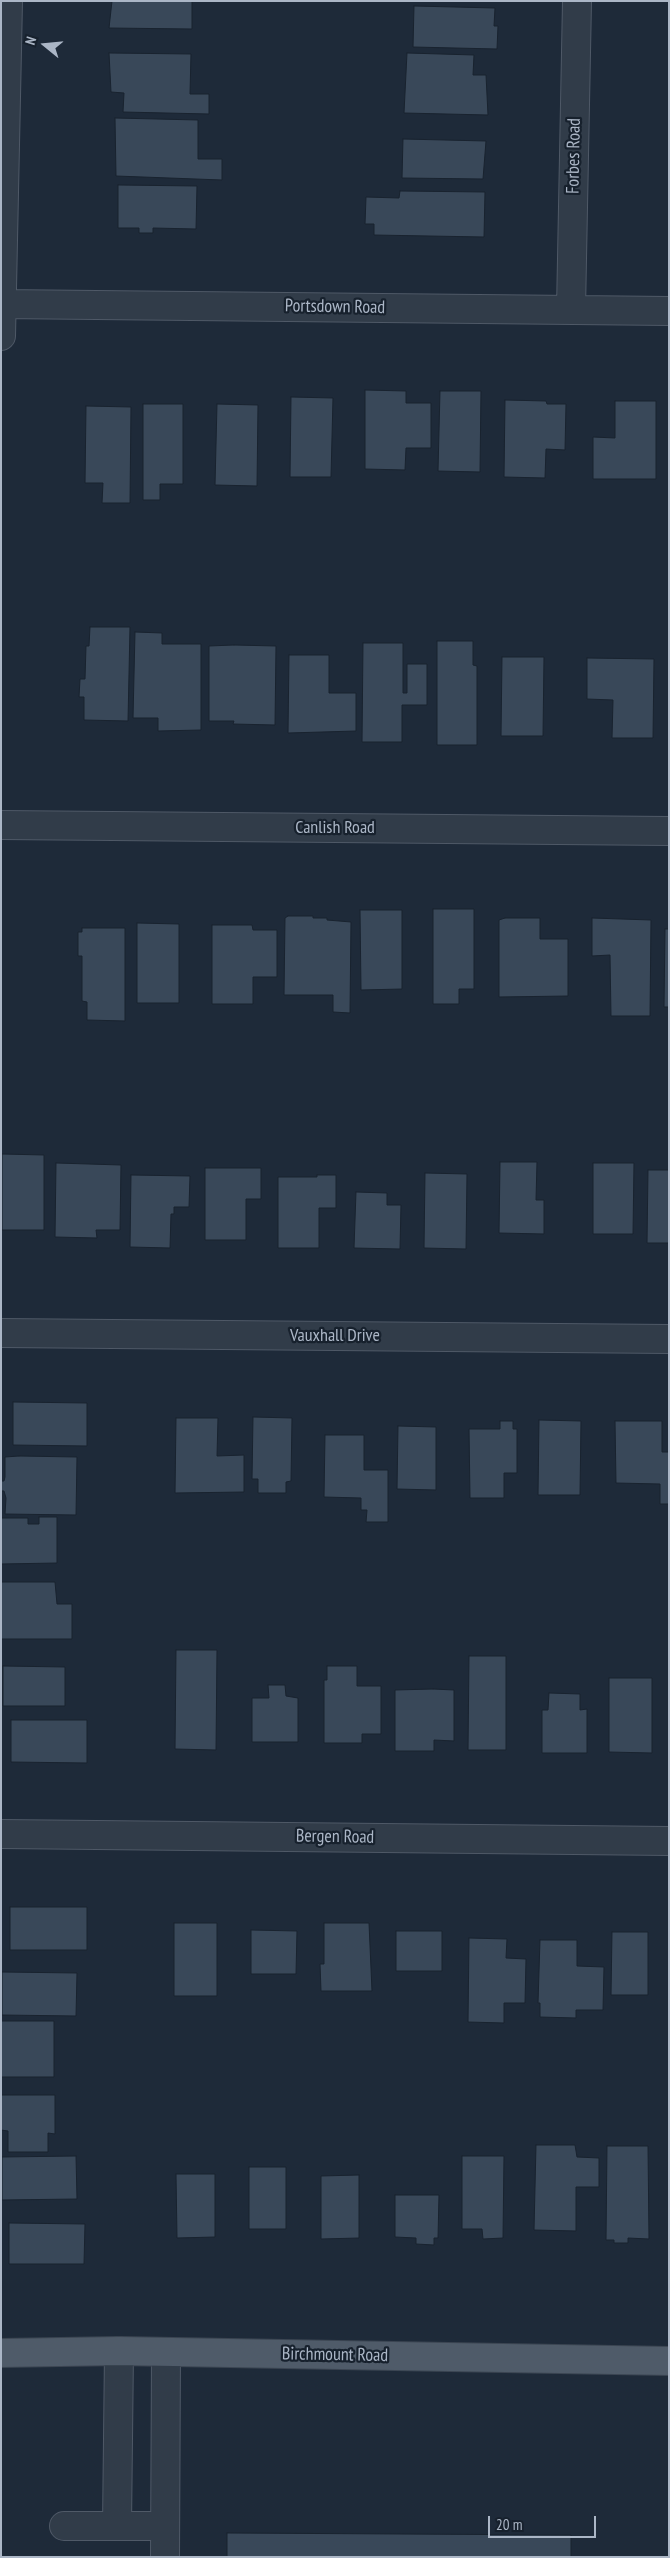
<!DOCTYPE html>
<html>
<head>
<meta charset="utf-8">
<style>
	body { margin:0 }
	#map { position:relative; width:670px; height:2558px; overflow:hidden; background:#1e2a39; font-family:"PT Sans Narrow",sans-serif }
	canvas { display:block }
	.frame { position:absolute; inset:0; border:2px solid #abb6c6; pointer-events:none }
	.north { position:absolute; left:20px; top:20px; width:50px; height:50px; -webkit-text-stroke:4px #17212d; paint-order:stroke; rotate:287deg; font-size:14px; font-weight:700; line-height:20px; text-align:center; color:#abb6c6 }
	.north::after { content:''; display:block; margin:auto; width:18px; height:22px; background:#abb6c6; clip-path:polygon(50% 0,100% 100%,50% 72%,0 100%) }
	.scale { position:absolute; left:488px; top:2516px; width:108px; height:22px; box-sizing:border-box; border:2px solid #abb6c6; border-top:0; padding-left:6px; font-size:15px; line-height:18px; white-space:nowrap; color:#abb6c6; -webkit-text-stroke:4px #17212d; paint-order:stroke }
</style>
</head>
<body>
<div id="map">
<canvas width="670" height="2558"></canvas>
<div class="frame"></div>
<div class="north">N</div>
<div class="scale">20 m</div>
</div>
<script>
const context = document.querySelector('canvas').getContext('2d');
context.lineJoin = 'round';
function fillPath(path, color) { context.fillStyle = color; context.fill(path, 'evenodd'); }
const toPath = rows => new Path2D(rows.map(r => 'M' + r).join(''));
function stroke(path, color, width, dash) { context.strokeStyle = color; context.lineWidth = width; context.lineCap = dash ? 'butt' : 'round'; context.setLineDash(dash || []); context.stroke(path); }
function label(font, color, halo, rows, align = 'center') {
  context.font = font + ' "PT Sans Narrow",sans-serif'; context.lineWidth = 4.5; context.setLineDash([]); context.textBaseline = 'middle'; context.strokeStyle = halo; context.fillStyle = color; for (const [text, x, y, turn = 0] of rows) {
    context.save(); context.translate(x, y); context.rotate((+turn || 0) * Math.PI / 180); context.textAlign = isNaN(turn) ? turn : align; if (halo) context.strokeText(text, 0, 0); context.fillText(text, 0, 0); context.restore();
  }
}
const building = toPath([
	[112,1,192,1,192,29,109,28,112,1],
	[414,6,495,8,494,26,498,26,497,49,413,47,414,6],
	[109,53,191,54,190,94,209,94,209,114,123,112,124,93,111,92,109,53],
	[407,53,474,55,473,75,486,75,488,115,404,113,407,53],
	[115,118,198,120,198,159,222,159,222,180,116,176,115,118],
	[403,139,486,141,483,179,402,178,403,139],
	[118,185,197,186,196,229,153,228,153,233,139,233,139,228,118,228,118,185],
	[400,191,485,192,484,237,374,235,374,224,365,224,366,197,399,198,400,191],
	[365,390,406,391,406,403,431,403,431,448,406,448,405,470,365,469,365,390],
	[440,391,481,391,480,472,438,471,440,391],
	[291,397,333,398,331,477,290,477,291,397],
	[505,400,546,401,547,404,566,404,565,450,546,449,545,478,504,477,505,400],
	[615,401,656,401,656,479,593,479,593,437,615,438,615,401],
	[143,404,183,404,183,484,160,484,160,500,143,500,143,404],
	[217,404,258,405,257,486,215,485,217,404],
	[86,406,131,407,130,503,102,503,103,483,85,483,86,406],
	[90,627,130,627,128,721,84,720,84,697,79,697,80,679,85,679,86,646,89,646,90,627],
	[135,632,162,633,162,644,201,644,201,730,158,731,158,718,133,718,135,632],
	[437,641,473,641,473,665,477,666,477,745,437,745,437,641],
	[363,643,403,643,403,693,407,693,407,664,427,664,427,705,402,705,402,742,362,742,363,643],
	[234,645,276,646,275,725,233,724,234,721,209,721,209,646,234,645],
	[289,655,329,655,329,693,356,693,356,731,288,733,289,655],
	[502,657,544,657,543,736,501,736,502,657],
	[587,658,654,659,653,738,612,738,613,700,587,699,587,658],
	[433,909,474,909,474,989,459,989,459,1004,433,1004,433,909],
	[360,910,402,910,402,989,361,990,360,910],
	[288,916,313,916,313,918,327,918,327,920,351,922,350,1013,333,1012,333,995,284,995,285,918,288,916],
	[505,918,540,918,540,939,568,939,568,996,499,997,499,920,505,918],
	[592,918,651,920,650,1016,611,1016,610,955,592,956,592,918],
	[137,923,179,924,179,1003,137,1003,137,923],
	[212,925,252,925,253,930,277,930,277,977,253,977,253,1004,212,1004,212,925],
	[82,928,125,928,125,1021,87,1020,87,1002,82,1001,82,956,78,956,78,932,82,932,82,928],
	[665,929,669,929,669,1007,664,1007,665,929],
	[2,1154,44,1155,44,1230,2,1230,2,1154],
	[500,1162,537,1162,536,1200,544,1200,544,1234,499,1233,500,1162],
	[56,1163,121,1165,120,1230,96,1230,97,1238,55,1237,56,1163],
	[593,1163,634,1163,633,1234,593,1234,593,1163],
	[205,1168,261,1168,261,1199,246,1199,246,1240,205,1240,205,1168],
	[648,1170,669,1170,669,1243,647,1243,648,1170],
	[425,1173,467,1174,466,1249,424,1248,425,1173],
	[131,1175,190,1176,189,1207,174,1207,174,1214,171,1214,170,1248,130,1247,131,1175],
	[317,1175,336,1175,336,1208,319,1208,319,1248,278,1248,278,1177,317,1177,317,1175],
	[356,1192,387,1193,387,1205,401,1205,400,1249,354,1248,356,1192],
	[13,1402,87,1403,87,1446,13,1445,13,1402],
	[253,1417,292,1418,291,1481,286,1482,286,1493,258,1493,258,1479,252,1479,253,1417],
	[176,1418,218,1418,217,1456,244,1455,244,1492,175,1493,176,1418],
	[539,1420,581,1421,580,1495,538,1495,539,1420],
	[500,1421,513,1421,513,1429,517,1429,517,1473,504,1473,504,1498,470,1498,469,1429,500,1429,500,1421],
	[615,1421,662,1421,662,1452,669,1452,669,1504,660,1504,660,1484,616,1483,615,1421],
	[398,1426,436,1427,436,1490,397,1489,398,1426],
	[325,1435,364,1435,364,1470,388,1470,388,1522,366,1522,367,1510,361,1510,361,1498,324,1497,325,1435],
	[19,1456,77,1457,76,1515,5,1514,6,1498,4,1491,1,1491,1,1481,4,1481,5,1477,5,1457,19,1456],
	[39,1517,57,1517,57,1563,1,1564,1,1518,28,1518,28,1524,39,1524,39,1517],
	[1,1582,55,1582,57,1604,72,1604,72,1639,1,1639,1,1582],
	[176,1650,217,1650,216,1750,175,1749,176,1650],
	[469,1656,506,1656,506,1750,468,1750,469,1656],
	[3,1666,65,1667,65,1706,3,1706,3,1666],
	[327,1666,357,1666,357,1686,381,1686,381,1734,362,1734,362,1743,324,1743,324,1680,327,1680,327,1666],
	[609,1678,652,1678,652,1753,609,1752,609,1678],
	[268,1685,285,1685,286,1696,298,1698,298,1742,252,1742,252,1698,269,1698,268,1685],
	[433,1689,454,1690,454,1741,434,1740,434,1751,395,1751,395,1690,433,1689],
	[549,1693,580,1694,580,1710,587,1709,587,1753,542,1753,542,1710,548,1710,549,1693],
	[11,1720,87,1720,87,1763,11,1762,11,1720],
	[10,1907,87,1907,87,1950,10,1950,10,1907],
	[174,1923,217,1923,217,1996,174,1996,174,1923],
	[324,1923,369,1923,372,1991,321,1991,320,1964,324,1964,324,1923],
	[251,1930,297,1931,296,1974,251,1974,251,1930],
	[396,1931,442,1931,442,1971,396,1971,396,1931],
	[612,1932,648,1932,648,1995,611,1995,612,1932],
	[469,1938,507,1939,506,1958,526,1959,525,2003,504,2003,504,2023,468,2022,469,1938],
	[540,1940,577,1940,577,1966,604,1967,603,2010,576,2010,576,2018,540,2017,540,2003,538,2003,540,1940],
	[2,1972,77,1973,76,2016,2,2015,2,1972],
	[1,2021,54,2021,54,2077,1,2077,1,2021],
	[1,2095,55,2095,55,2134,48,2133,48,2152,8,2152,8,2131,1,2130,1,2095],
	[536,2145,575,2145,577,2157,599,2158,599,2187,576,2187,576,2231,534,2230,536,2145],
	[607,2146,648,2146,649,2239,628,2238,628,2243,614,2243,614,2240,606,2240,607,2146],
	[76,2156,77,2199,2,2200,2,2157,76,2156],
	[462,2156,504,2156,503,2238,483,2239,482,2229,462,2229,462,2156],
	[249,2167,286,2167,286,2229,249,2229,249,2167],
	[176,2174,215,2174,215,2237,177,2238,176,2174],
	[359,2175,359,2238,321,2239,321,2176,359,2175],
	[395,2195,439,2195,438,2238,434,2238,434,2245,416,2244,416,2238,395,2237,395,2195],
	[9,2223,85,2224,84,2264,9,2264,9,2223],
	[227,2533,571,2535,571,2557,227,2557,227,2533]
]);
fillPath(building, '#394859');
stroke(building, '#19232f', 1);
const minor = toPath([
	[1,304,669,311],
	[571,310,577,1],
	[1,336,8,1],
	[1,825,669,831],
	[1,1333,669,1339],
	[1,1834,669,1841],
	[64,2526,165,2526],
	[117,2526,119,2351],
	[165,2557,166,2352]
]);
const major = toPath([
	[1,2353,119,2351,669,2361]
]);
stroke(minor, '#4f5967', 30);
stroke(major, '#3b4552', 30);
stroke(minor, '#313c49', 28);
stroke(major, '#4f5b69', 28);
label('18px', '#abb6c6', '#17212d', [
	["Forbes Road",574,156,-89],
	["Portsdown Road",335,307,1],
	["Canlish Road",335,828],
	["Vauxhall Drive",335,1336],
	["Bergen Road",335,1837,1],
	["Birchmount Road",335,2355,1]
]);
</script>
</body>
</html>
